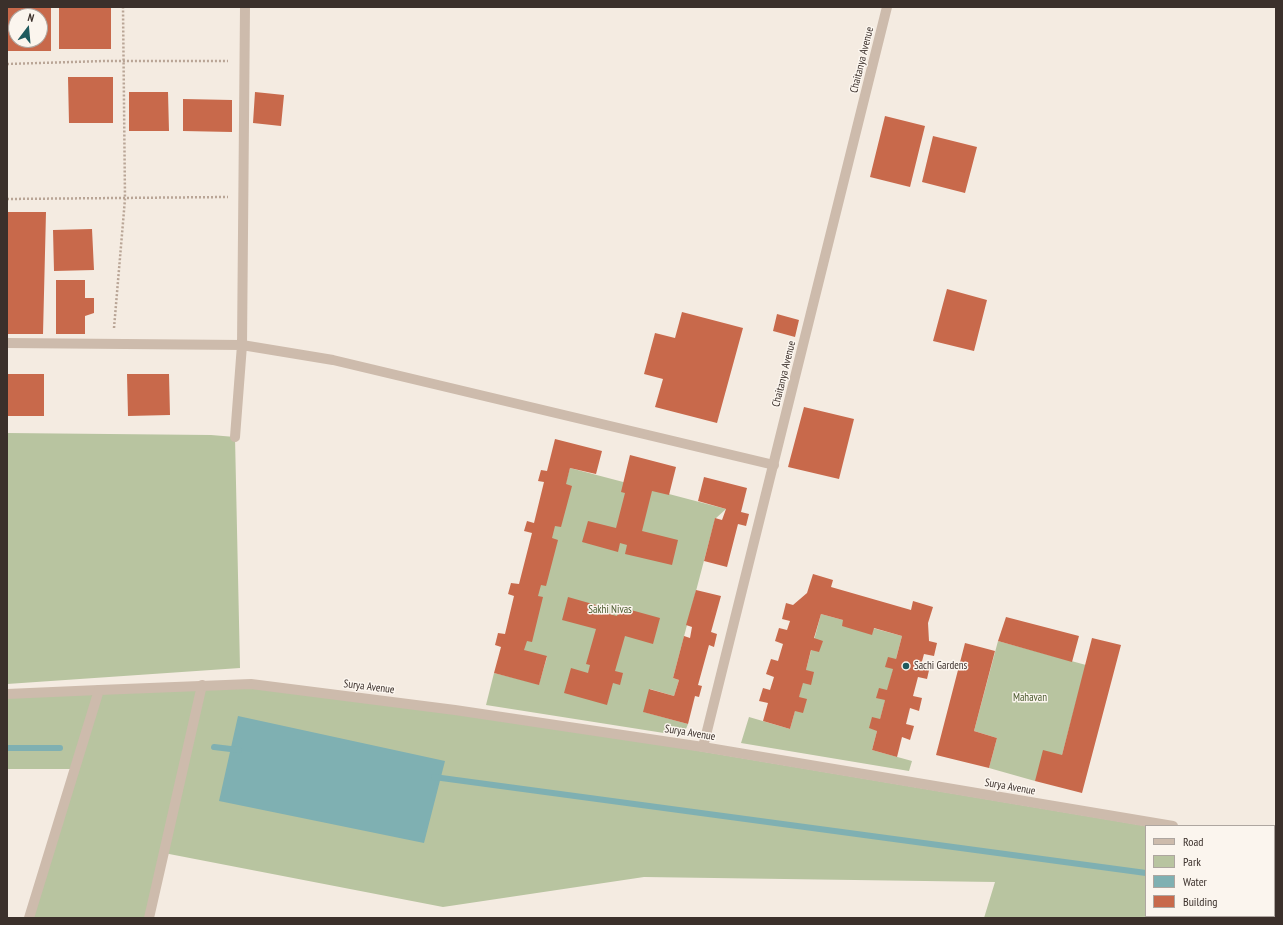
<!DOCTYPE html>
<html>
<head>
<meta charset="utf-8">
<style>
	body { margin:0 }
	#map { position:relative; width:1283px; height:925px; overflow:hidden; background:#f4ebe1; font-family:"PT Sans Narrow",sans-serif }
	canvas { display:block }
	.frame { position:absolute; inset:0; border:8px solid #3b302b; pointer-events:none }
	.legend { position:absolute; left:1145px; top:825px; width:130px; height:92px; box-sizing:border-box; background:#fbf5ee; border:1px solid #aea6a0; margin:0; padding:5px 7px; list-style:none; font-size:12px; color:#3b302b }
	.legend li { display:flex; align-items:center; gap:8px; height:20px }
	.legend b { width:20px; border:1px solid #aea6a0 }
	.north { position:absolute; left:8px; top:8px; width:40px; height:40px; box-sizing:border-box; background:#fbf5ee; border:1px solid #aea6a0; border-radius:50%; rotate:16deg; font-size:11px; font-weight:700; line-height:16px; text-align:center; color:#3b302b }
	.north::after { content:''; display:block; margin:auto; width:14px; height:18px; background:#1f5a5e; clip-path:polygon(50% 0,100% 100%,50% 72%,0 100%) }
</style>
</head>
<body>
<div id="map">
<canvas width="1283" height="925"></canvas>
<div class="frame"></div>
<ul class="legend">
<li><b style="height:5px;background:#cdbbac"></b>Road</li>
<li><b style="height:11px;background:#b8c4a0"></b>Park</li>
<li><b style="height:11px;background:#7fb0b2"></b>Water</li>
<li><b style="height:11px;background:#c8694b"></b>Building</li>
</ul>
<div class="north">N</div>
</div>
<script>
const context = document.querySelector('canvas').getContext('2d');
context.lineJoin = 'round';
function fillPath(path, color) { context.fillStyle = color; context.fill(path, 'evenodd'); }
const toPath = rows => new Path2D(rows.map(r => 'M' + r).join(''));
function stroke(path, color, width, dash) { context.strokeStyle = color; context.lineWidth = width; context.lineCap = dash ? 'butt' : 'round'; context.setLineDash(dash || []); context.stroke(path); }
function label(font, color, halo, rows, align = 'center') {
  context.font = font + ' "PT Sans Narrow",sans-serif'; context.lineWidth = 3; context.setLineDash([]); context.textBaseline = 'middle'; context.strokeStyle = halo; context.fillStyle = color; for (const [text, x, y, turn = 0] of rows) {
    context.save(); context.translate(x, y); context.rotate((+turn || 0) * Math.PI / 180); context.textAlign = isNaN(turn) ? turn : align; if (halo) context.strokeText(text, 0, 0); context.fillText(text, 0, 0); context.restore();
  }
}
fillPath(toPath([
	[7,433,211,435,235,437,240,668,7,684],
	[570,468,726,509,715,519,673,678,679,680,674,696,650,689,644,712,688,724,683,736,486,705,494,673,539,684,547,657,518,649],
	[821,614,902,636,872,750,912,761,909,771,741,743,749,717,790,729],
	[998,641,1086,665,1062,755,1035,781,989,768,997,738,974,731],
	[251,684,455,710,1146,826,1146,916,1165,916,1165,918,984,918,995,882,644,877,443,907,164,853,149,918,29,918,75,769,7,769,7,692],
	[1274,842,1276,842,1276,885,1274,885]
]), '#b8c4a0');
fillPath(toPath([
	[238,716,445,761,424,843,219,801],
	[1165,916,1197,916,1196,918,1165,918]
]), '#7fb0b2');
stroke(toPath([
	[214,747,239,750],
	[7,748,60,748],
	[434,777,1146,873],
	[1274,885,1276,885]
]), '#7fb0b2', 6);
fillPath(toPath([
	[7,7,51,7,51,51,7,51],
	[16,16,40,16,40,40,16,40],
	[59,7,111,7,111,49,59,49],
	[68,77,113,77,113,123,69,123],
	[129,92,168,92,169,131,129,131],
	[255,92,284,95,281,126,253,123],
	[183,99,232,100,232,132,183,131],
	[885,116,925,126,910,187,870,177],
	[933,136,977,147,965,193,922,182],
	[7,212,46,212,43,334,7,334],
	[92,229,94,270,54,271,53,230],
	[56,280,85,280,85,298,94,298,94,313,85,316,85,334,56,334],
	[947,289,987,300,974,351,933,341],
	[682,312,743,328,717,423,655,407,663,379,644,374,655,333,675,338],
	[777,314,799,320,795,337,773,331],
	[7,374,44,374,44,416,7,416],
	[127,374,169,374,170,415,128,416],
	[804,407,854,419,839,479,788,467],
	[555,439,602,451,596,474,570,468,566,484,572,486,561,527,555,526,552,538,558,540,546,586,541,585,538,596,543,597,532,642,527,641,524,650,547,656,539,685,494,673,501,647,495,645,498,633,505,634,514,596,508,594,511,583,519,584,532,533,524,531,527,521,534,523,544,482,538,481,541,470,547,471],
	[630,455,676,467,669,495,652,491,642,531,678,540,672,565,625,554,627,545,620,543,618,552,582,542,588,521,616,528,625,493,621,492],
	[704,477,747,488,741,512,749,514,746,526,738,524,727,567,704,561,715,518,722,520,726,509,698,501],
	[813,574,833,580,831,587,911,610,913,601,933,607,928,623,929,641,937,643,934,656,924,654,921,665,930,666,927,679,918,677,913,696,922,698,919,711,910,708,906,724,914,726,910,740,902,737,897,757,872,750,877,731,869,728,872,717,880,719,885,700,876,698,879,688,887,690,893,669,885,667,888,657,896,659,902,636,874,628,872,635,842,626,843,620,821,614,814,638,823,641,819,652,811,650,806,670,814,672,811,685,803,683,799,697,807,699,803,713,795,711,790,729,763,721,768,703,759,701,763,688,770,690,774,677,766,674,771,659,778,661,783,644,775,641,779,628,787,630,790,621,782,619,786,603,793,605,807,593],
	[696,590,721,596,711,632,717,634,714,647,709,645,698,685,702,686,699,697,695,696,688,724,643,712,649,689,674,696,679,680,673,678,684,636,690,638,692,627,686,625],
	[568,597,603,607,602,612,617,616,620,607,660,618,653,644,625,636,615,671,623,673,620,685,613,683,607,705,564,693,571,668,588,673,590,665,586,664,596,629,562,620],
	[1006,617,1079,636,1072,662,998,641],
	[1092,638,1121,645,1082,793,1035,781,1043,750,1062,755],
	[965,643,995,651,974,731,997,738,989,768,936,755]
]), '#c8694b');
stroke(toPath([
	[7,64,103,61,228,61],
	[7,199,228,197],
	[114,328,125,199,123,7]
]), '#b9a596', 2.5, [2, 2]);
stroke(toPath([
	[7,694,99,690],
	[149,918,202,685]
]), '#cdbbac', 10);
stroke(toPath([
	[7,343,242,345,333,360,774,465],
	[235,437,242,345,245,7]
]), '#cdbbac', 10);
stroke(toPath([
	[703,747,887,7],
	[1274,843,1276,844],
	[29,918,99,690,251,684,455,710,703,747,1173,826]
]), '#cdbbac', 10);
for (const [x, y, r, color] of [
	[906,666,4,"#1f5a5e"]
]) { const dot = new Path2D(); dot.arc(x, y, r, 0, 2 * Math.PI); context.fillStyle = color; context.fill(dot); stroke(dot, '#fbf5ee', 1.5); }
label('11px', '#3b302b', '#fbf5ee', [
	["Chaitanya Avenue",862,60,-76],
	["Chaitanya Avenue",784,374,-76],
	["Surya Avenue",369,687,7],
	["Surya Avenue",690,733,9],
	["Surya Avenue",1010,787,10]
]);
label('11px', '#4a5a2e', '#fbf5ee', [
	["Sakhi Nivas",610,610],
	["Mahavan",1030,698]
]);
label('11px', '#3b302b', '#fbf5ee', [
	["Sachi Gardens",914,666]
], 'left');
</script>
</body>
</html>
